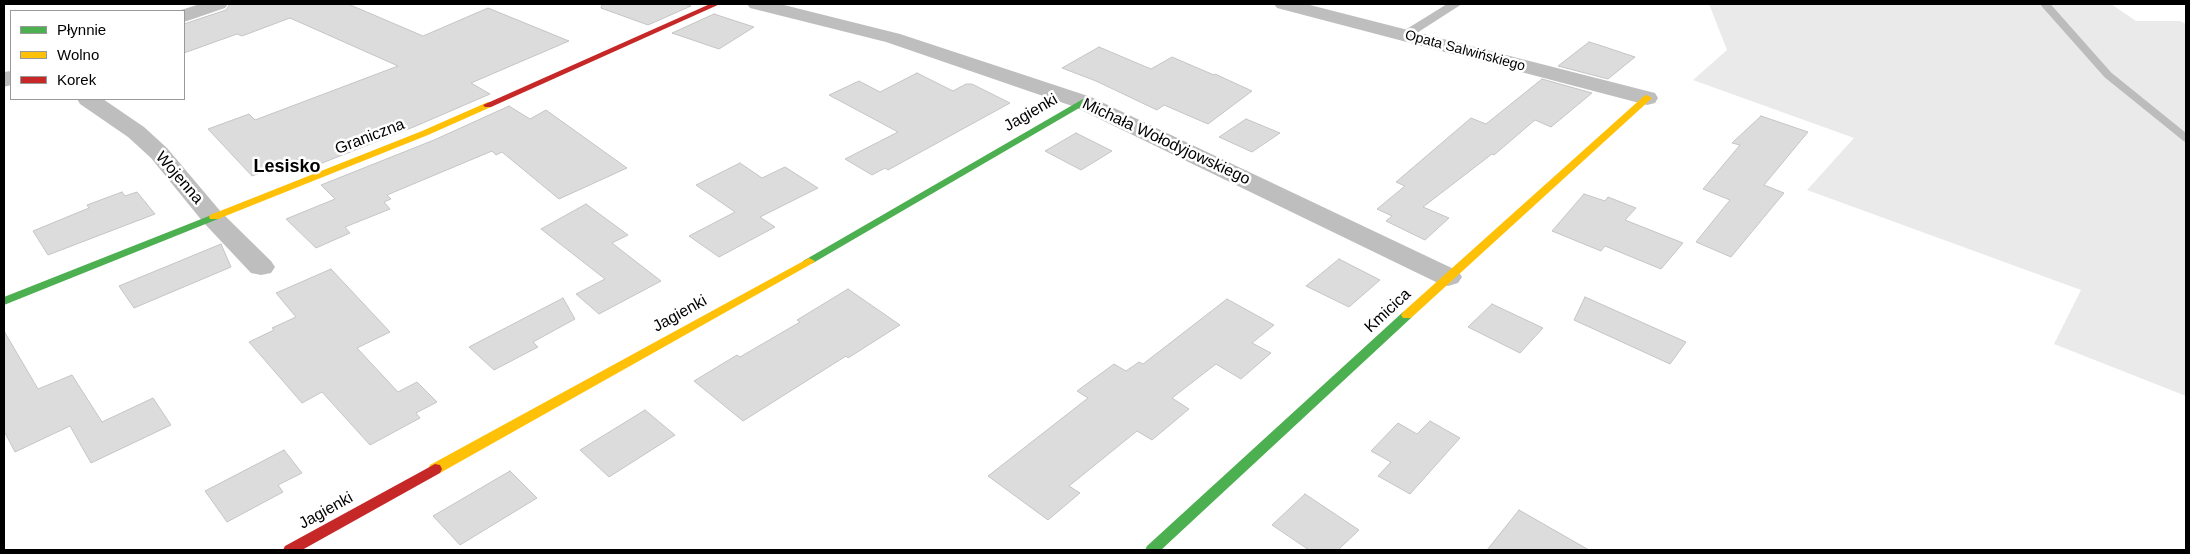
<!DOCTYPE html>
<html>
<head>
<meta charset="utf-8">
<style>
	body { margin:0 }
	#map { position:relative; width:2190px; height:554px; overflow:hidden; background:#fff; font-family:Helvetica,sans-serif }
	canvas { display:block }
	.frame { position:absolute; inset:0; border:5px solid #000; pointer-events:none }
	.legend { position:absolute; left:10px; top:10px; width:175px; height:90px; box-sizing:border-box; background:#fff; border:1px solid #999; margin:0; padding:6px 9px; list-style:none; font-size:15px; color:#000 }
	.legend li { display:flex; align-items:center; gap:10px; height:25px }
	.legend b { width:25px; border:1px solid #999 }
</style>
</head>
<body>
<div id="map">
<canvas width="2190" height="554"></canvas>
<div class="frame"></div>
<ul class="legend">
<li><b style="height:6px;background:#4caf50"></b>Płynnie</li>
<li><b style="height:6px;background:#ffc107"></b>Wolno</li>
<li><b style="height:6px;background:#c62828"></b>Korek</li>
</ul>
</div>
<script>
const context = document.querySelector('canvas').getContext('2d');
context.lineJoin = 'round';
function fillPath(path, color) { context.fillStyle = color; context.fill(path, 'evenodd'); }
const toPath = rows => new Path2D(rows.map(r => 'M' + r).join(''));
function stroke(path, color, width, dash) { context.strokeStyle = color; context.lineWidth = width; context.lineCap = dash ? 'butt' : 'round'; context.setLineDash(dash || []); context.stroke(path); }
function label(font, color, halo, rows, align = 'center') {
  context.font = font + ' Helvetica,sans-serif'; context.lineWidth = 5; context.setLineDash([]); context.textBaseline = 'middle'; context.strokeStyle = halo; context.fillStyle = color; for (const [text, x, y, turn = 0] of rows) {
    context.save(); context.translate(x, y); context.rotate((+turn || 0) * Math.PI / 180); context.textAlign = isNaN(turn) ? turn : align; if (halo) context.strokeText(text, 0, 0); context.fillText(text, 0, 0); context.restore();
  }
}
fillPath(toPath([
	[1709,4,2111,4,2136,21,2180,21,2186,24,2186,396,2054,344,2081,290,1807,190,1854,138,1693,80,1727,50]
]), '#eaeaea');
stroke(toPath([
	[2045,4,2108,75,2186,138]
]), '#bcbcbc', 8);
const building = toPath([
	[230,4,348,4,423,36,488,8,569,41,471,83,490,94,416,126,307,169,297,159,252,176,208,129,249,114,255,120,398,66,290,18,242,36,237,34,184,53,184,24,226,10,230,4],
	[602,4,684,4,691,6,648,25,601,8,602,4],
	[714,14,754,27,719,49,672,33,714,14],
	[1589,42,1599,45,1635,57,1608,79,1558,66,1589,42],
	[1099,47,1151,69,1172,57,1214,75,1215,74,1252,91,1208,124,1164,105,1157,110,1096,81,1062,68,1099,47],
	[917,73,953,91,966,84,972,84,1010,103,888,170,885,168,872,175,845,159,898,132,829,95,859,81,880,92,917,73],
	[1542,79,1592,93,1551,127,1535,120,1494,155,1492,154,1423,207,1449,218,1425,240,1386,221,1392,216,1377,209,1405,186,1396,182,1471,118,1486,124,1542,79],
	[509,106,530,119,546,110,627,168,559,199,502,152,496,155,492,151,387,195,391,199,384,202,390,209,345,227,350,233,316,248,286,219,335,199,321,185,434,140,509,106],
	[1761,116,1808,132,1764,185,1784,193,1731,257,1696,242,1730,200,1703,189,1740,145,1732,143,1761,116],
	[1246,119,1280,133,1252,152,1219,137,1246,119],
	[1076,133,1112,151,1081,170,1045,151,1076,133],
	[740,163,762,178,785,167,818,188,760,217,775,227,719,257,689,236,735,212,696,185,740,163],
	[122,192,125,196,137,192,155,214,48,255,33,231,89,208,87,205,122,192],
	[1584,194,1605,201,1608,197,1636,208,1625,220,1683,243,1661,269,1605,246,1601,251,1552,231,1584,194],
	[586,204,628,235,612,243,661,281,599,314,576,294,605,279,541,229,586,204],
	[221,244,231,267,134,308,119,286,221,244],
	[1339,259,1380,280,1349,307,1306,286,1339,259],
	[331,269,390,332,357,348,398,392,417,382,437,402,416,413,420,418,370,445,322,392,302,403,249,342,274,330,272,328,296,317,276,293,331,269],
	[848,289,900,325,848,358,846,356,743,421,694,381,737,355,740,357,800,322,797,320,848,289],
	[1585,297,1686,342,1670,364,1574,320,1585,297],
	[563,298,575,319,533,342,538,347,494,370,469,347,563,298],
	[1227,299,1274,325,1252,343,1271,353,1241,379,1216,364,1172,398,1189,409,1152,440,1137,431,1069,486,1080,493,1048,520,988,476,1088,398,1077,391,1114,364,1126,371,1139,362,1143,364,1227,299],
	[1492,304,1543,328,1520,353,1468,327,1492,304],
	[4,331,38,389,72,375,102,422,153,398,171,425,91,463,70,426,15,452,4,431,4,331],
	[645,410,675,435,609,477,580,450,645,410],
	[1430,421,1460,438,1410,494,1378,476,1391,462,1371,451,1398,423,1417,434,1430,421],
	[284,450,302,473,278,485,283,492,227,522,205,491,284,450],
	[510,471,537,498,460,545,433,516,510,471],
	[1305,494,1359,530,1338,550,1309,550,1272,525,1305,494],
	[1519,510,1589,550,1487,550,1519,510]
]);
fillPath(building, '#dcdcdc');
stroke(building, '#c5c5c5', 1);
fillPath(toPath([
	[1447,4,1462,4,1409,38,1399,38,1397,35,1447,4]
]), '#bebebe');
fillPath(toPath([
	[200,4,228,4,225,8,184,22,184,11,178,11,200,4],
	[747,4,780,4,900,34,1091,97,1458,271,1462,277,1458,283,1448,286,1438,283,1075,107,886,42,750,8,747,4],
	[1274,4,1306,4,1655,93,1658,98,1655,103,1647,105,1277,8,1274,4],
	[11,71,11,85,4,87,4,72,11,71],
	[77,99,103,99,144,127,167,148,221,212,271,261,275,267,271,273,261,275,251,273,203,222,151,158,128,137,80,104,77,99]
]), '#bebebe');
fillPath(toPath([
	[1083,99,1086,100,1086,104,813,263,809,264,803,261,1083,99],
	[214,214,218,215,219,217,218,219,4,305,4,297,214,214],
	[1407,311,1411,312,1413,315,1411,318,1161,550,1145,550,1147,546,1403,312,1407,311]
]), '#4caf50');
fillPath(toPath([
	[1647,95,1652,98,1650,100,1411,318,1403,318,1401,315,1403,312,1644,96,1647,95],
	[488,102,491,103,491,107,428,135,218,219,210,219,209,217,210,215,422,131,488,102],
	[809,258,815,261,813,263,440,473,435,474,430,473,428,469,430,465,809,258]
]), '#ffc107');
fillPath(toPath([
	[710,4,720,4,491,107,485,107,483,105,710,4],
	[435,464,440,465,442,469,440,473,302,550,283,550,285,546,435,464]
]), '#c62828');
label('14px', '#000', '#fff', [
	["Opata Salwińskiego",1465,51,15]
]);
label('16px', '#000', '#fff', [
	["Jagienki",1031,113,-30],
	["Graniczna",370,137,-21],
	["Michała Wołodyjowskiego",1166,142,25],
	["Wojenna",179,178,49],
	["Kmicica",1388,311,-43],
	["Jagienki",680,314,-29],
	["Jagienki",326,511,-29]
]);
label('bold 18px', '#000', '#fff', [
	["Lesisko",287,167]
]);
</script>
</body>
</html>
